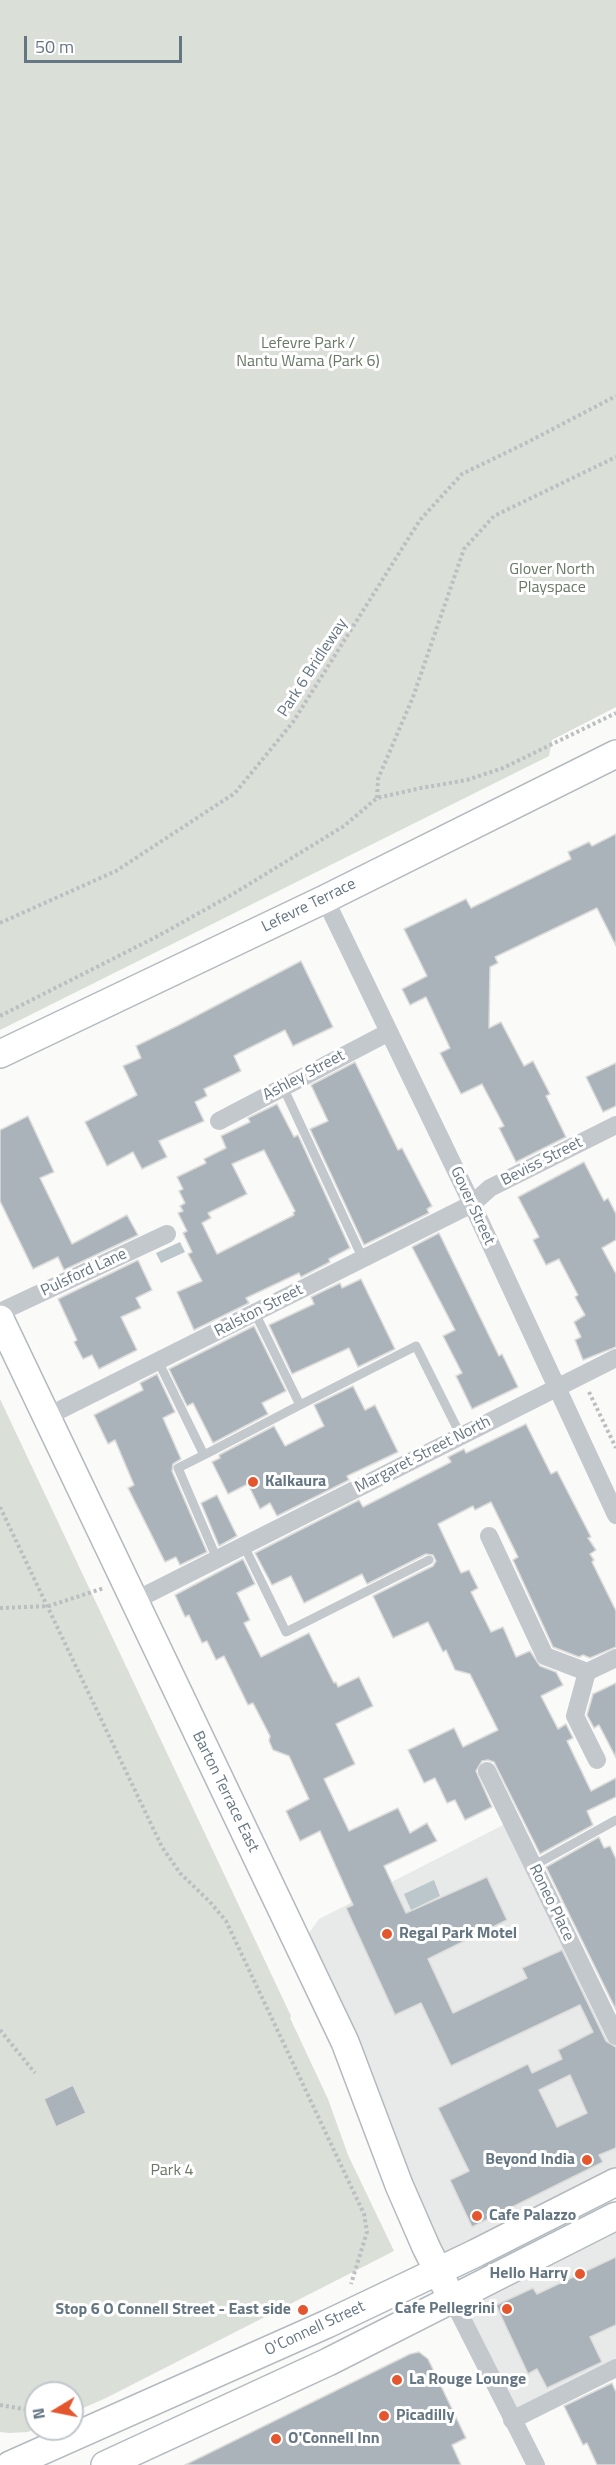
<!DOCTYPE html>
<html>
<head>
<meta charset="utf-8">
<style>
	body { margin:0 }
	#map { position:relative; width:616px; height:2465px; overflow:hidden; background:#fafaf8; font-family:"Titillium Web",sans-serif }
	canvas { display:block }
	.north { position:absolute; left:24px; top:2381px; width:60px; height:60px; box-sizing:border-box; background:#fff; border:2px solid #c1c8cd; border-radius:50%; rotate:260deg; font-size:16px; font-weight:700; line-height:24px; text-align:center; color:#657683 }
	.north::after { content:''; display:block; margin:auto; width:21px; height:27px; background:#e4572e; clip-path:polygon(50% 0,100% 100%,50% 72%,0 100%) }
	.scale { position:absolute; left:24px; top:36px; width:158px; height:27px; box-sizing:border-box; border:3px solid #657683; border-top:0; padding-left:8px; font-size:18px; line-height:21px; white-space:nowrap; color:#657683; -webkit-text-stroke:4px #fff; paint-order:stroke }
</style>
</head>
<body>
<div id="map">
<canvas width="616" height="2465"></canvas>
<div class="north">N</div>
<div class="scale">50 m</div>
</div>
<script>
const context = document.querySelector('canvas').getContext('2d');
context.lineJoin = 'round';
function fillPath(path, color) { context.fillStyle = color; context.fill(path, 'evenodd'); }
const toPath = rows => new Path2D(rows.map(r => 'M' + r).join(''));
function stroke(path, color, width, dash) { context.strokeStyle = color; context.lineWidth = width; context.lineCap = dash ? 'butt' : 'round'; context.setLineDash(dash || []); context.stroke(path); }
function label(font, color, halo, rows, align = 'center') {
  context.font = font + ' "Titillium Web",sans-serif'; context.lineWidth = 6; context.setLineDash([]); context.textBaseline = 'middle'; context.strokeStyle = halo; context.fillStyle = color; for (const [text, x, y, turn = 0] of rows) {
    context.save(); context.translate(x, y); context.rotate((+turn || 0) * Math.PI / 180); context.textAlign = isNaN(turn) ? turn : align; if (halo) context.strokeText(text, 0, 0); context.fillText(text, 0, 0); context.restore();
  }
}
fillPath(toPath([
	[511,1821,616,2036,616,2182,438,2271,299,1947,319,1919],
	[616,2216,616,2368,512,2420,452,2299]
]), '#e8e9e9');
fillPath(toPath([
	[0,0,616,0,616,707,552,740,549,756,0,1030],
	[0,1399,291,2016,290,2018,328,2099,348,2155,394,2251,106,2398,72,2413,72,2393,36,2393,36,2428,28,2432,9,2433,0,2432]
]), '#dadfd7');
fillPath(toPath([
	[180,1242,185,1252,161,1263,156,1253],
	[434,1880,440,1896,411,1910,404,1894]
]), '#bbc7cb');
const building = toPath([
	[616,834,616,946,597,908,495,957,498,963,490,967,489,1028,501,1022,524,1066,533,1061,550,1094,546,1096,566,1137,516,1162,499,1128,504,1126,482,1084,461,1094,440,1053,450,1048,426,997,410,1005,402,989,427,976,404,929,466,899,471,908,571,859,568,852,589,842,592,846,616,834],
	[301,961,333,1027,293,1046,285,1030,239,1053,234,1056,241,1071,204,1089,207,1096,195,1102,204,1121,159,1141,167,1157,142,1169,133,1152,107,1166,85,1122,137,1095,123,1066,141,1058,136,1046,179,1025,301,961],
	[355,1062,398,1150,402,1148,432,1206,427,1209,429,1213,364,1245,310,1129,328,1121,311,1085,355,1062],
	[616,1063,616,1106,603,1112,586,1077,616,1063],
	[277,1104,294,1137,298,1135,350,1248,329,1259,330,1262,301,1277,299,1273,246,1298,249,1303,194,1330,177,1292,202,1281,188,1254,192,1252,183,1233,187,1231,178,1213,183,1211,180,1206,185,1203,179,1191,183,1189,177,1177,206,1163,204,1159,226,1148,221,1136,250,1122,248,1118,277,1104],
	[264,1150,295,1211,293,1213,294,1215,217,1254,202,1223,211,1218,208,1213,247,1194,232,1164,264,1150],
	[28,1116,54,1172,40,1178,72,1244,127,1215,138,1235,64,1270,58,1257,33,1269,0,1201,0,1130,28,1116],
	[584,1162,604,1201,608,1198,616,1214,616,1240,602,1248,616,1274,616,1347,583,1360,575,1340,581,1337,574,1322,585,1315,575,1297,578,1295,559,1259,546,1265,533,1240,539,1237,518,1197,584,1162],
	[439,1233,499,1356,502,1354,518,1387,472,1409,456,1376,462,1373,443,1336,455,1330,412,1247,439,1233],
	[138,1260,152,1290,136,1298,141,1308,121,1317,137,1350,99,1369,92,1355,83,1359,74,1342,77,1340,58,1299,138,1260],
	[361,1279,395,1349,358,1367,349,1348,292,1374,269,1325,314,1304,311,1297,340,1283,342,1288,361,1279],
	[254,1326,286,1391,262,1403,268,1414,213,1443,193,1403,187,1406,169,1369,254,1326],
	[157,1374,175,1412,163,1418,181,1459,173,1464,172,1471,207,1552,180,1565,176,1557,165,1562,128,1488,134,1485,115,1440,108,1444,94,1415,143,1390,140,1383,157,1374],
	[353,1386,365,1410,375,1405,398,1452,347,1476,349,1480,277,1516,270,1503,260,1509,248,1484,228,1494,212,1462,220,1458,219,1455,274,1426,285,1446,324,1426,314,1405,353,1386],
	[526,1424,551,1474,557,1471,591,1537,588,1538,596,1550,590,1554,594,1560,592,1562,616,1611,616,1647,590,1658,583,1655,579,1657,553,1647,513,1560,518,1557,491,1502,475,1510,473,1506,438,1524,461,1573,469,1570,478,1588,471,1592,491,1632,503,1627,516,1657,530,1651,540,1666,556,1672,563,1685,541,1696,558,1729,566,1724,573,1738,567,1741,591,1791,616,1778,616,1797,587,1811,593,1825,540,1854,494,1762,488,1760,482,1761,476,1771,492,1807,465,1820,455,1800,447,1803,435,1778,424,1783,408,1750,454,1728,463,1747,498,1730,470,1674,455,1670,446,1650,443,1652,428,1622,393,1638,373,1596,433,1566,436,1561,433,1555,426,1554,367,1584,362,1574,304,1603,291,1576,272,1585,255,1553,359,1500,363,1507,451,1462,448,1457,464,1449,466,1453,526,1424],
	[217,1495,237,1536,219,1546,201,1503,217,1495],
	[243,1559,255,1584,237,1593,250,1620,244,1623,261,1657,309,1633,334,1683,336,1682,338,1687,359,1677,373,1706,336,1724,355,1764,324,1779,349,1831,398,1808,410,1833,427,1823,437,1841,384,1866,406,1913,487,1877,507,1920,428,1959,453,2013,527,1978,522,1968,562,1950,606,2041,616,2047,616,2148,599,2155,603,2162,472,2227,450,2180,469,2171,438,2108,528,2064,532,2073,562,2059,558,2050,593,2032,580,2005,451,2066,421,2003,395,2015,346,1908,353,1905,320,1831,300,1841,286,1811,309,1799,289,1756,273,1750,269,1741,270,1736,253,1703,248,1705,224,1656,216,1660,207,1641,202,1643,189,1615,185,1617,175,1595,243,1559],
	[570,2075,587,2113,557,2127,539,2090,570,2075],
	[616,1683,616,1758,599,1725,594,1728,587,1715,593,1694,616,1683],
	[599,1837,604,1848,610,1846,616,1859,616,2010,546,1867,599,1837],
	[73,2085,86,2113,56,2127,44,2099,73,2085],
	[616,2257,616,2325,590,2337,602,2362,547,2388,537,2369,528,2374,496,2305,533,2288,537,2294,616,2257],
	[419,2352,428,2359,466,2438,452,2445,461,2465,185,2465,410,2354,419,2352],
	[612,2383,616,2392,616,2465,597,2465,587,2443,583,2445,564,2406,612,2383]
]);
fillPath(building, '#aab3b9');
stroke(building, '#dcdcda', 1.5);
const secondary = toPath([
	[0,1054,325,899,616,754],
	[0,1319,345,2042,399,2185,426,2247,452,2299],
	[10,2465,327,2324,476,2253,616,2182],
	[105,2465,328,2362,616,2216]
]);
stroke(secondary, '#b3babf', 30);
stroke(toPath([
	[377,798,378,779,413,697,464,549,494,516,616,457],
	[0,923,116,871,235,793,293,722,420,520,462,474,526,443,616,396],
	[0,1016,158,936,233,894,344,826,377,798,421,788,467,780,503,768,616,713],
	[589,1392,616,1448],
	[0,1507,162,1847,180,1873,210,1902,226,1921,364,2214,367,2232,351,2284],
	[0,1608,49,1606,104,1588],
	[0,2030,35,2073],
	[0,2405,36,2411]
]), '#bbbfc2', 4, [3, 3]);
stroke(toPath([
	[283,1087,363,1259],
	[158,1361,204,1455,300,1405,255,1313],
	[300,1405,416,1346,461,1436],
	[204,1455,178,1468,217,1559],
	[244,1546,286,1632,429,1560],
	[533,1866,616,1820]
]), '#c3c8cc', 9);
stroke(toPath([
	[325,899,472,1204,616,1515],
	[219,1121,389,1032],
	[0,1312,167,1234],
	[46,1417,472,1204,490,1188,616,1125],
	[489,1536,545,1656,587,1672],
	[134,1601,616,1358],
	[597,1760,575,1716,587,1672,616,1658],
	[487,1771,616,2036],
	[452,2299,536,2465],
	[512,2420,616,2368]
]), '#c3c8cc', 18);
stroke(secondary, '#fff', 27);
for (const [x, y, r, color] of [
	[253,1482,6,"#e4572e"],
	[387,1934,6,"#e4572e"],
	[587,2160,6,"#e4572e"],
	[477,2216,6,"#e4572e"],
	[580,2274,6,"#e4572e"],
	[507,2309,6,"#e4572e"],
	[303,2310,6,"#e4572e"],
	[397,2380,6,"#e4572e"],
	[384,2416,6,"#e4572e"],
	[276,2439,6,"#e4572e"]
]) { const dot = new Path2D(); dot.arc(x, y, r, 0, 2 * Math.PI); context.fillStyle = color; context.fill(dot); stroke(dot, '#fff', 2); }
label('16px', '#687a64', '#fff', [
	["Lefevre Park /",308,344],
	["Nantu Wama (Park 6)",308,362],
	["Glover North",552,570],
	["Playspace",552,588],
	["Park 4",172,2171]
]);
label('16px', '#657683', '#fff', [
	["Park 6 Bridleway",313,668,-57],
	["Lefevre Terrace",309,906,-26],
	["Ashley Street",304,1076,-28],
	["Beviss Street",542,1162,-27],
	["Gover Street",472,1206,65],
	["Pulsford Lane",84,1273,-25],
	["Ralston Street",259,1311,-27],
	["Margaret Street North",423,1455,-27],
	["Barton Terrace East",225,1792,64],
	["Roneo Place",551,1903,64],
	["O'Connell Street",315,2329,-25]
]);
label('bold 16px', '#657683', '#fff', [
	["Kalkaura",265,1482],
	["Regal Park Motel",399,1934],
	["Beyond India",575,2160,"right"],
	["Cafe Palazzo",489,2216],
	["Hello Harry",568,2274,"right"],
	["Cafe Pellegrini",495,2309,"right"],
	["Stop 6 O Connell Street - East side",291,2310,"right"],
	["La Rouge Lounge",409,2380],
	["Picadilly",396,2416],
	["O'Connell Inn",288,2439]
], 'left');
</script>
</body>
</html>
